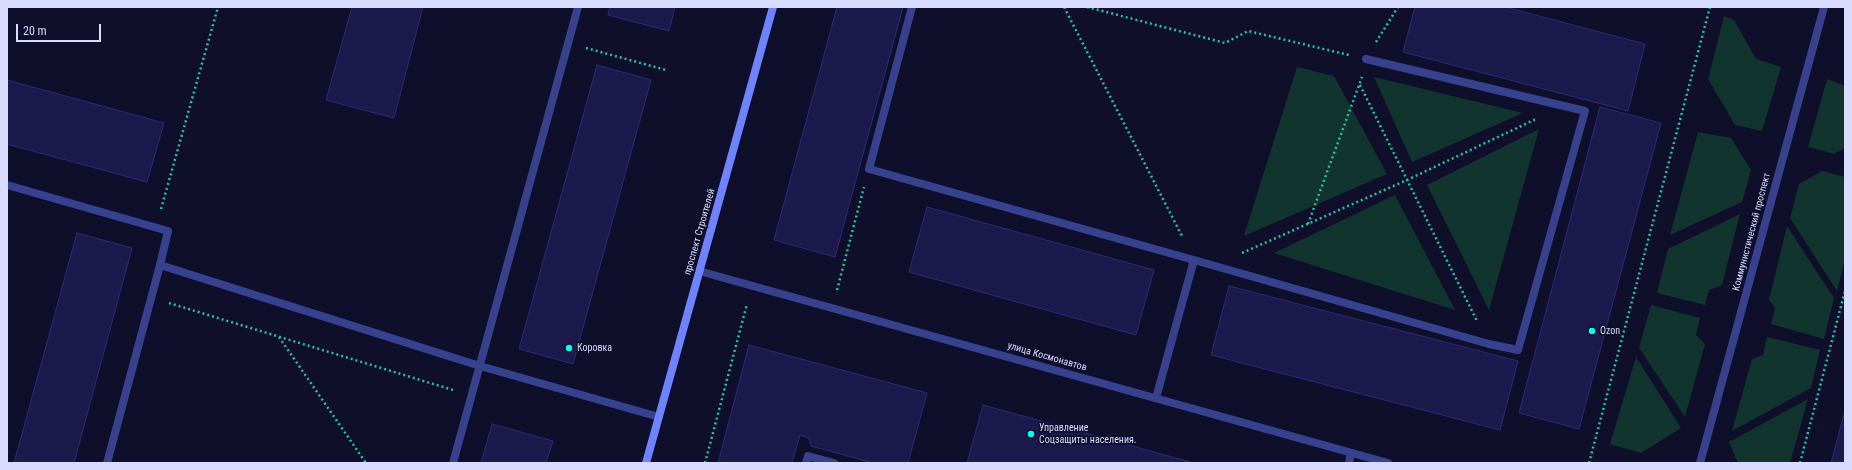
<!DOCTYPE html>
<html>
<head>
<meta charset="utf-8">
<style>
	body { margin:0 }
	#map { position:relative; width:1852px; height:470px; overflow:hidden; background:#0f0f2b; font-family:"Roboto Condensed",sans-serif }
	canvas { display:block }
	.frame { position:absolute; inset:0; border:8px solid #d9dbff; pointer-events:none }
	.scale { position:absolute; left:16px; top:24px; width:85px; height:18px; box-sizing:border-box; border:2px solid #d9dbff; border-top:0; padding-left:5px; font-size:12px; line-height:14px; white-space:nowrap; color:#d9dbff; -webkit-text-stroke:3px #0f0f2b; paint-order:stroke }
</style>
</head>
<body>
<div id="map">
<canvas width="1852" height="470"></canvas>
<div class="frame"></div>
<div class="scale">20 m</div>
</div>
<script>
const context = document.querySelector('canvas').getContext('2d');
context.lineJoin = 'round';
function fillPath(path, color) { context.fillStyle = color; context.fill(path, 'evenodd'); }
const toPath = rows => new Path2D(rows.map(r => 'M' + r).join(''));
function stroke(path, color, width, dash) { context.strokeStyle = color; context.lineWidth = width; context.lineCap = dash ? 'butt' : 'round'; context.setLineDash(dash || []); context.stroke(path); }
function label(font, color, halo, rows, align = 'center') {
  context.font = font + ' "Roboto Condensed",sans-serif'; context.lineWidth = 3.5; context.setLineDash([]); context.textBaseline = 'middle'; context.strokeStyle = halo; context.fillStyle = color; for (const [text, x, y, turn = 0] of rows) {
    context.save(); context.translate(x, y); context.rotate((+turn || 0) * Math.PI / 180); context.textAlign = isNaN(turn) ? turn : align; if (halo) context.strokeText(text, 0, 0); context.fillText(text, 0, 0); context.restore();
  }
}
fillPath(toPath([
	[1724,16,1734,20,1756,59,1781,67,1762,131,1735,125,1708,79],
	[1297,67,1334,76,1387,174,1244,236],
	[1374,77,1523,113,1412,162],
	[1827,79,1845,86,1845,148,1834,154,1808,147],
	[1539,129,1489,310,1427,185],
	[1698,132,1731,138,1751,170,1742,202,1670,235],
	[1822,171,1845,177,1845,259,1837,291,1790,218,1799,184],
	[1395,195,1455,310,1274,253],
	[1740,214,1722,285,1709,290,1705,305,1657,293,1668,249],
	[1787,226,1834,298,1824,339,1771,324,1775,307,1769,300],
	[1651,305,1700,318,1696,335,1705,344,1685,417,1639,348],
	[1767,337,1820,350,1811,388,1732,431,1752,359,1763,355],
	[1636,357,1681,428,1641,453,1610,444],
	[1808,399,1790,463,1738,463,1729,442]
]), '#11352e');
const building = toPath([
	[352,7,423,7,394,118,326,100,352,7],
	[610,7,675,7,669,31,608,15,610,7],
	[837,7,903,7,835,257,774,240,837,7],
	[1415,7,1505,7,1645,44,1628,111,1403,52,1415,7],
	[597,65,651,80,573,364,519,349,597,65],
	[7,80,164,123,147,182,7,144,7,80],
	[1600,107,1661,123,1579,429,1519,413,1600,107],
	[927,207,1154,270,1136,335,909,272,927,207],
	[77,233,132,248,74,463,14,463,77,233],
	[1229,286,1518,361,1500,430,1211,355,1229,286],
	[749,345,927,393,908,463,873,463,811,446,809,438,800,435,792,463,718,463,749,345],
	[983,405,1194,463,967,463,983,405],
	[1845,410,1845,463,1831,463,1845,410],
	[492,424,553,441,546,463,481,463,492,424]
]);
fillPath(building, '#1c194d');
stroke(building, '#2d2a7b', 1);
stroke(toPath([
	[1064,7,1182,236],
	[1087,7,1225,43,1248,31,1349,55],
	[1376,42,1398,7],
	[586,48,666,70],
	[1360,85,1477,321],
	[161,209,218,7],
	[1308,224,1362,77],
	[1242,253,1407,180,1536,119],
	[837,290,864,187],
	[169,303,453,390],
	[279,337,366,463],
	[705,463,747,304],
	[1589,463,1710,7],
	[1800,463,1845,291]
]), '#27c4a2', 2.5, [2, 3]);
stroke(toPath([
	[912,7,869,169,1194,260,1156,398],
	[7,185,168,231,160,265],
	[1194,260,1489,344,1518,350,1585,111,1366,59],
	[107,463,160,265,480,366,659,417],
	[453,463,578,7],
	[806,463,808,456,834,463],
	[1349,463,1351,453]
]), '#37418d', 8);
stroke(toPath([
	[1700,463,1824,7]
]), '#37418d', 8);
stroke(toPath([
	[699,271,1388,463]
]), '#37418d', 8);
stroke(toPath([
	[646,463,773,7]
]), '#7083ff', 8);
for (const [x, y, r, color] of [
	[1592,331,4,"#05fff0"],
	[569,348,4,"#05fff0"],
	[1031,434,4,"#05fff0"]
]) { const dot = new Path2D(); dot.arc(x, y, r, 0, 2 * Math.PI); context.fillStyle = color; context.fill(dot); stroke(dot, '#0f0f2b', 1.5); }
label('10px', '#d9dbff', '#0f0f2b', [
	["проспект Строителей",700,232,-74],
	["Коммунистический проспект",1752,232,-75],
	["улица Космонавтов",1047,357,16]
]);
label('10px', '#d9dbff', '#0f0f2b', [
	["Ozon",1600,331],
	["Коровка",577,348],
	["Управление",1039,428],
	["Соцзащиты населения.",1039,440]
], 'left');
</script>
</body>
</html>
